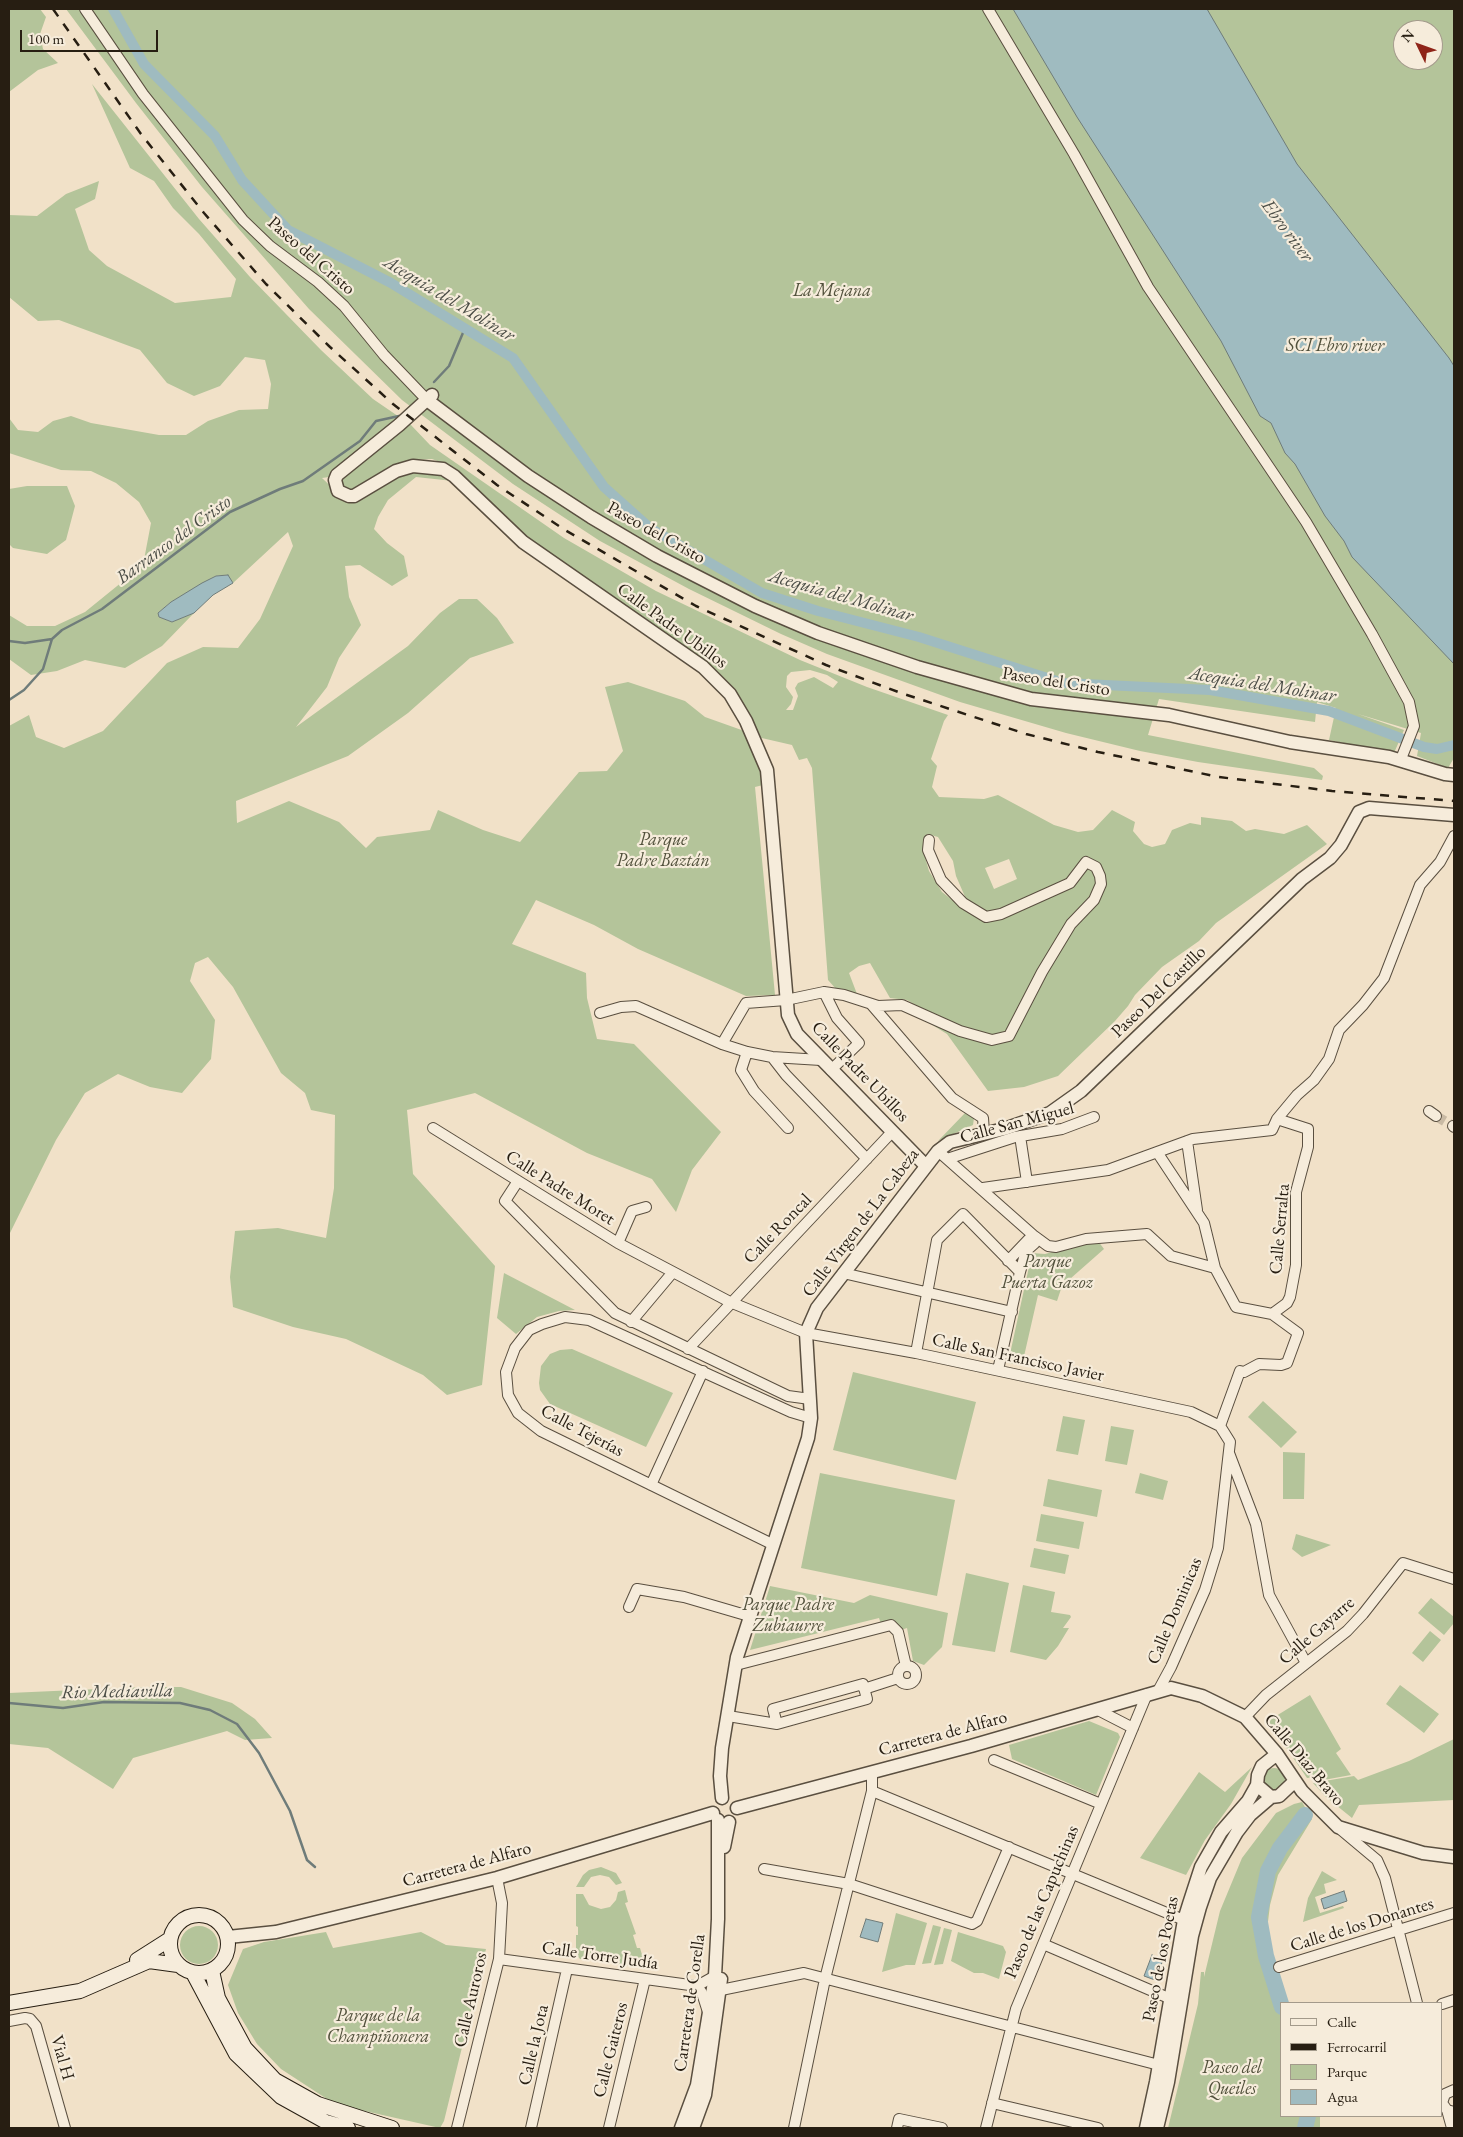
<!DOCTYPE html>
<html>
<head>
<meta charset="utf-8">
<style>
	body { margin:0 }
	#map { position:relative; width:1463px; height:2137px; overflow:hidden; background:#f1e1c8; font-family:"EB Garamond",serif }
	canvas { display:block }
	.frame { position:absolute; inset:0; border:10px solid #271e12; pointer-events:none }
	.legend { position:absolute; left:1280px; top:2002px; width:162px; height:115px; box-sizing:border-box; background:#f6ecdb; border:1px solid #a39a8b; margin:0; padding:6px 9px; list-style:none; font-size:15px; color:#271e12 }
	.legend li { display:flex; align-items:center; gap:10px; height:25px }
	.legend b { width:25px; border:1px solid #a39a8b }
	.north { position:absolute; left:1393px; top:20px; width:50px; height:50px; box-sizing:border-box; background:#f6ecdb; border:1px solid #a39a8b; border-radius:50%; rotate:312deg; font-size:14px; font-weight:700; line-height:20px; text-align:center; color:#271e12 }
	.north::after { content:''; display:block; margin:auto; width:18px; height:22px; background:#8f2418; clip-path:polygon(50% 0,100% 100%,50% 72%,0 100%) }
	.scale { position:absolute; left:20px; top:30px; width:138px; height:22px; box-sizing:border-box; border:2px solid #271e12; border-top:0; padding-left:6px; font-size:15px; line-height:18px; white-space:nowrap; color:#271e12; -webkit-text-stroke:4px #f6ecdb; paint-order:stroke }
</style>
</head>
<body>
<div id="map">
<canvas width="1463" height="2137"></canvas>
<div class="frame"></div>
<ul class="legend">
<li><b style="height:6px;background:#f6ecdb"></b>Calle</li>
<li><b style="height:6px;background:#271e12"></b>Ferrocarril</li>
<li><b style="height:14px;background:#b4c49a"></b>Parque</li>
<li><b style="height:14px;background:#9fbbc0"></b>Agua</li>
</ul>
<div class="north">N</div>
<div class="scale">100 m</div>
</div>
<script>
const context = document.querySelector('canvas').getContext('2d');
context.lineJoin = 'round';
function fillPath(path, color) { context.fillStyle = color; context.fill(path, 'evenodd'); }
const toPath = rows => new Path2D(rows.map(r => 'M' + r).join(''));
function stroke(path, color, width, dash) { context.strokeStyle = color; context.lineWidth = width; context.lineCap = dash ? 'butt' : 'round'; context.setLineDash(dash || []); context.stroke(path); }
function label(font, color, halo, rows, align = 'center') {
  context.font = font + ' "EB Garamond",serif'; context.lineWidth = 4.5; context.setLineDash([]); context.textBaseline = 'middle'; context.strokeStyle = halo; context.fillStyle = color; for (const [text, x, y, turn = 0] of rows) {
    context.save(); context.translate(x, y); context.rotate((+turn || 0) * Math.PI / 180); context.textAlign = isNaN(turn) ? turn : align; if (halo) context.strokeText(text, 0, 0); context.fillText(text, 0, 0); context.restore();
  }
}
fillPath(toPath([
	[9,9,40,9,46,17,40,34,43,49,58,63,38,70,9,92],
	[66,9,1454,9,1454,758,1448,768,1417,756,1421,733,1358,714,1404,730,1394,753,1329,740,1336,708,1317,702,1315,722,1159,699,1148,735,1314,768,1323,776,1322,780,1198,762,1140,751,1066,733,960,702,827,654,781,634,689,589,600,541,513,484,402,400,309,309,202,187,136,103],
	[1403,30,1433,30,1433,60,1403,60],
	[92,84,199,219,250,277,321,350,373,399,411,425,430,445,564,538,656,591,800,660,867,687,948,715,944,721,931,759,937,766,932,787,939,797,984,799,998,795,1054,825,1078,832,1093,830,1112,810,1135,822,1133,831,1144,844,1152,847,1165,844,1172,830,1190,823,1201,825,1201,817,1232,821,1246,831,1255,829,1284,834,1307,825,1327,844,1216,923,1199,941,1162,967,1135,995,1128,1006,1115,1021,1058,1076,1024,1087,988,1091,947,1034,921,1018,927,1012,907,1000,890,998,870,963,859,966,849,973,857,994,836,989,828,980,812,768,807,758,799,760,792,745,753,736,731,693,702,665,524,542,499,521,479,494,448,465,432,459,414,460,396,465,355,496,347,496,336,489,336,476,322,478,342,497,354,501,412,470,438,472,453,481,416,477,388,500,378,517,374,529,387,543,404,556,408,576,392,586,360,565,345,566,349,597,361,625,339,658,327,687,296,727,408,646,440,613,459,599,477,599,497,618,514,643,470,658,408,713,348,756,236,801,237,823,289,801,339,822,366,848,377,837,430,830,438,810,483,830,520,842,579,772,607,771,623,751,605,687,628,682,685,701,705,717,750,733,767,770,767,784,755,787,775,995,746,996,638,949,594,925,536,900,512,944,586,973,587,998,597,1039,634,1044,721,1132,692,1170,676,1212,652,1179,587,1153,475,1093,407,1110,413,1174,495,1266,482,1385,447,1395,423,1375,346,1339,293,1327,233,1307,230,1277,235,1231,278,1228,326,1238,334,1188,335,1115,311,1110,305,1093,281,1073,233,987,208,957,195,963,190,981,215,1020,211,1059,182,1093,150,1087,118,1074,85,1093,56,1140,9,1235,9,726,29,715,36,737,64,748,103,731,167,663,203,647,238,648,260,619,293,546,288,532,233,583,227,575,216,576,171,602,158,613,159,617,172,622,194,613,162,646,125,668,85,660,57,671,31,675,9,659,9,615,27,626,55,626,85,612,143,565,151,523,139,502,116,483,91,471,61,470,9,453,9,418,18,430,38,432,53,421,71,416,91,423,159,435,186,435,208,421,239,410,268,409,271,384,265,360,245,357,220,386,194,396,167,383,140,350,59,320,38,321,9,297,9,215,37,216,66,194,99,181,95,199,75,209,89,250,107,266,175,303,231,297,236,279,199,234,173,208,154,181,130,168],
	[810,670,827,675,838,682,833,688,814,677,798,683,795,688,798,696,793,710,786,710,791,704,793,697,786,687,787,676,791,672],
	[927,834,938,837,953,861,956,876,966,899,960,906,942,892,929,871,923,850],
	[1009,859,1017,879,994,889,985,868],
	[27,486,67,486,75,506,66,540,47,554,13,548,9,544,9,489],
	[965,1113,974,1118,973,1125,938,1141],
	[1091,1241,1098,1241,1104,1249,1062,1286,1057,1301,1038,1295,1022,1365,1008,1363,1032,1253,1045,1254],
	[504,1273,575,1310,559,1311,537,1317,516,1334,497,1318],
	[572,1349,673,1393,646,1447,550,1404,540,1390,539,1383,541,1366,550,1354,560,1350],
	[853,1372,976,1402,956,1480,833,1450],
	[1263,1401,1297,1432,1281,1448,1248,1417],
	[1063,1416,1085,1420,1078,1455,1056,1451],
	[1111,1426,1134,1430,1127,1465,1105,1461],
	[1283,1452,1305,1453,1304,1499,1283,1499],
	[820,1473,955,1500,937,1596,801,1568],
	[1140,1473,1168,1481,1163,1500,1135,1493],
	[1048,1479,1102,1490,1097,1517,1043,1506],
	[1041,1514,1084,1522,1079,1549,1036,1541],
	[1296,1534,1331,1545,1302,1557,1292,1549],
	[1034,1548,1069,1555,1065,1574,1030,1567],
	[966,1573,1009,1583,995,1652,952,1645],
	[1023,1585,1055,1592,1051,1612,1070,1615,1071,1617,1063,1628,1069,1628,1058,1646,1046,1660,1010,1652],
	[770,1586,854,1603,870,1595,948,1613,942,1647,924,1665,913,1661,907,1628,901,1630,894,1620,881,1624,879,1618,750,1650],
	[1431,1598,1454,1617,1454,1623,1444,1635,1418,1613],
	[1430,1631,1441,1640,1423,1662,1412,1653],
	[1400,1685,1439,1714,1424,1733,1386,1704],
	[144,1687,181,1687,232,1703,255,1719,272,1738,245,1740,227,1731,133,1758,113,1789,48,1748,9,1744,9,1693],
	[1310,1695,1341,1749,1336,1753,1351,1775,1318,1781,1317,1777,1307,1778,1268,1721],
	[1089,1721,1118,1733,1120,1737,1096,1795,1012,1759,1009,1745],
	[1454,1739,1454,1800,1359,1805,1352,1818,1326,1797,1313,1783,1354,1776,1358,1780,1409,1761],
	[1252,1767,1231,1804,1205,1840,1186,1875,1140,1858,1199,1772,1225,1792],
	'1263 1779a11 11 0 1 1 22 0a11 11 0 1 1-22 0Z',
	[1302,1802,1312,1819,1278,1875,1270,1905,1267,1930,1271,1958,1288,2003,1282,2003,1282,2116,1320,2116,1320,2128,1168,2128,1198,2004,1201,1972,1204,1972,1204,1977,1220,1911,1242,1858,1276,1813,1294,1804],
	[601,1867,616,1873,622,1883,616,1885,609,1877,600,1875,591,1877,584,1887,576,1887,583,1875,589,1870],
	[1322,1871,1337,1880,1324,1884,1326,1893,1315,1897,1320,1913,1343,1906,1344,1908,1303,1922,1308,1898],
	[625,1890,628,1902,625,1903,636,1934,633,1935,637,1948,640,1948,643,1958,643,1964,634,1967,615,1964,615,1961,607,1960,606,1963,580,1959,576,1954,576,1935,578,1935,578,1927,576,1926,576,1894,583,1894,589,1905,601,1909,610,1907,616,1900,618,1892],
	[896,1913,927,1923,915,1965,906,1965,882,1972],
	[933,1925,941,1927,931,1963,922,1964],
	'180 1945a19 19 0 1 1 38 0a19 19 0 1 1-38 0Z',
	[944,1928,952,1930,943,1964,934,1965],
	[326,1932,333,1948,421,1932,446,1945,486,1949,444,2121,440,2128,356,2109,327,2099,281,2069,257,2044,238,2013,228,1985,243,1949,264,1942],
	[958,1932,1003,1946,1006,1952,999,1979,983,1973,974,1973,951,1961]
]), '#b4c49a');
const water = toPath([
	[1013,9,1207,9,1297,164,1449,358,1454,366,1454,664,1352,557,1344,541,1325,516,1295,464,1285,453,1271,423,1260,416,1221,341,1077,117,1013,9],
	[228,575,233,583,213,595,194,613,172,622,159,617,158,613,171,602,202,583,216,576,228,575],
	[1344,1891,1347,1901,1324,1909,1321,1899,1344,1891],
	[866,1919,883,1923,878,1942,860,1937,866,1919],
	[1152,1955,1163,1960,1155,1980,1144,1976,1152,1955]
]);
fillPath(water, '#9fbbc0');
stroke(water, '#6f7c7a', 1);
stroke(toPath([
	[434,382,449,366,465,328],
	[9,641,25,643,52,639,62,630,102,609,230,512,280,489,303,481,360,441,376,421,399,416],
	[9,700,24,690,43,669,52,639],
	[9,1703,63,1708,104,1702,180,1703,210,1710,237,1724,259,1753,290,1811,307,1860,315,1867]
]), '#6f7c7a', 2.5);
stroke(toPath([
	[113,9,144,64,215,136,242,180,288,230,391,283,513,358,604,487,650,528,762,593,818,611,919,637,1063,683,1210,690,1329,711,1424,747,1437,749,1454,745]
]), '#9fbbc0', 10);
stroke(toPath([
	[1282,2007,1266,1956,1259,1917,1268,1871,1280,1848,1305,1815],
	[1305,2128,1308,2116]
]), '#9fbbc0', 16);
stroke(toPath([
	[1436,1116,1453,1126]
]), '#c9baa4', 10, [10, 5]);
const minor = toPath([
	[85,9,143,94,243,220,270,246,318,282,344,306,384,355,427,400],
	[988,9,1074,154,1148,287,1306,522,1372,634,1409,702,1414,726,1401,759],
	[824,992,837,1018,859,1043,831,1070],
	[871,1004,952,1098,983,1118,984,1132],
	[600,1013,621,1007,636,1006,722,1044,747,1052,772,1057,821,1060],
	[722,1044,746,1003,786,1000,824,992,844,995,878,1006,902,1005,960,1031,992,1040,1009,1036,1042,972,1071,924,1094,900,1101,884,1100,876,1096,867,1086,862,1070,883,1001,914,986,917,963,903,941,880,928,850,929,840],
	[747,1052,741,1070,754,1091,788,1128],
	[772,1057,786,1075,867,1159],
	[1429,1111,1436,1116],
	[1453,1126,1454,1127],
	[433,1128,618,1243,730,1302,806,1333,916,1353,1191,1412,1220,1426],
	[1020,1136,1027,1182],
	[1187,1141,1197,1210],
	[938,1151,1033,1235,1048,1246,1056,1247,1086,1239,1147,1234,1171,1256,1215,1268],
	[1157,1152,1204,1223,1215,1268,1236,1307,1272,1314,1298,1333,1287,1363,1281,1365,1259,1364,1244,1372,1240,1371,1220,1426],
	[947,1159,1015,1137,1062,1129,1094,1117],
	[518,1181,505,1201,615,1313,788,1396,810,1399],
	[983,1188,1108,1170,1193,1139,1272,1130,1277,1119,1297,1095,1314,1080,1329,1059,1339,1030,1363,1005,1384,978,1420,885,1440,862,1454,836],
	[618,1243,632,1211,646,1207],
	[1008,1261,1029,1239],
	[843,1273,1012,1312],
	[1272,1314,1287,1303,1290,1297,1296,1265,1296,1192,1308,1147,1308,1129,1277,1119],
	[631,1322,673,1272],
	[688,1349,892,1132],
	[916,1353,937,1240,963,1214,1020,1272],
	[998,1370,1020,1272,1026,1251,1035,1243,1033,1235],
	[1229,1453,1256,1524,1269,1595,1306,1663],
	[651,1485,703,1371],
	[772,1544,541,1431,518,1413,508,1395,506,1372,515,1348,529,1330,542,1324,565,1317,589,1320,791,1412,811,1418],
	[629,1607,637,1589,684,1597,749,1616],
	[736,1665,891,1625,898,1632,906,1666],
	'898 1675a9 9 0 1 1 18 0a9 9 0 1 1-18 0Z',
	[863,1684,867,1699,777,1724,773,1709,863,1684],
	[864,1689,898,1678],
	[1158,1691,1171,1667,1205,1590,1218,1548,1230,1442,1220,1426],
	[1098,1710,1133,1728],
	[728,1716,777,1724],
	[1245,1717,1266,1695,1347,1631,1363,1614,1403,1563,1454,1579],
	[994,1760,1101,1804],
	[872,1791,1184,1920],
	[1340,1829,1377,1860,1385,1878,1417,2003],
	[764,1869,849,1884,972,1924,977,1921,1009,1847],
	[1043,1944,1171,1999],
	[499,1959,697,1986,715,1976],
	[1279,1967,1454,1913],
	[697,1986,702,1993,708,2012],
	[721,1990,804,1973,1159,2065],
	[1442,2004,1454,2000],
	[9,2021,25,2018,30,2019,36,2026,65,2128],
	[1454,2090,1445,2094,1442,2103,1447,2110,1454,2112],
	[992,2103,1098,2128],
	[1447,2110,1452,2128],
	[457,2128,499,1959,502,1903,497,1878],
	[531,2128,567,1969],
	[609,2128,645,1979],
	[794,2128,825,1979,872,1791,872,1772],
	[897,2128,899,2119,942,2128],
	[986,2128,1016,2009,1147,1694]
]);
const tertiary = toPath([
	[432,395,399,425,337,475,335,480,338,491,349,496,354,496,396,471,413,466,443,469,454,476,523,542,703,667,730,694,746,721,767,770,788,1015,797,1034,926,1166],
	[427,400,528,476,591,517,657,556,755,606,818,633,917,667,1031,699,1169,715,1290,742,1389,757,1445,774,1454,775],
	[1277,1754,1262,1766,1258,1775,1257,1785,1271,1797,1279,1796,1295,1781],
	[722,1798,720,1776,722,1748,737,1657,808,1438,811,1418,806,1333,817,1308,938,1151,950,1142,1004,1129,1050,1113,1081,1091,1302,879,1330,858,1341,845,1359,812,1369,808,1454,815],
	[737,1808,971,1746,1171,1688,1202,1696,1245,1717,1277,1754,1302,1791,1338,1827,1423,1853,1454,1857],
	[724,1847,729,1822],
	[228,1937,276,1932,497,1878,713,1813],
	[681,2128,697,2085,715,1976,718,1919,718,1820],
	[693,2128,705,2095,721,1979],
	[1146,2128,1156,2082,1184,1920,1189,1904,1201,1867,1221,1832,1248,1801,1257,1785],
	[1157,2128,1168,2082,1192,1936,1200,1907,1210,1878,1237,1832,1250,1815,1271,1797]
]);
const secondary = toPath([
	'170 1944a29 29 0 1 1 58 0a29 29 0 1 1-58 0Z',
	[137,1960,170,1939],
	[212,1971,218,1998,245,2048,275,2080,318,2104,392,2128],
	[193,1973,236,2054,281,2097,326,2122,348,2128],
	[9,2003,80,1991,149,1961,178,1965]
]);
stroke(minor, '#5a4f40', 12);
stroke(tertiary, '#5a4f40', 15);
stroke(secondary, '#271e12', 16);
stroke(minor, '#f6ecdb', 10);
stroke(tertiary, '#f6ecdb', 12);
stroke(secondary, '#f6ecdb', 14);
stroke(toPath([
	[53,9,141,134,204,213,266,284,330,347,393,404,497,485,565,530,696,606,826,665,901,693,1026,734,1098,752,1219,777,1332,791,1454,801]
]), '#271e12', 2.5, [9, 9]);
label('18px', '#271e12', '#f6ecdb', [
	["Paseo del Cristo",311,256,41],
	["Paseo del Cristo",656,533,29],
	["Calle Padre Ubillos",672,626,36],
	["Paseo del Cristo",1056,682,9],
	["Paseo Del Castillo",1159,992,-44],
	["Calle Padre Ubillos",860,1072,46],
	["Calle San Miguel",1017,1123,-15],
	["Calle Padre Moret",560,1188,32],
	["Calle Virgen de La Cabeza",861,1223,-53],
	["Calle Roncal",778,1229,-46],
	["Calle Serralta",1280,1229,-85],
	["Calle San Francisco Javier",1018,1358,12],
	["Calle Tejerías",582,1431,28],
	["Calle Dominicas",1175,1611,-67],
	["Calle Gayarre",1317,1631,-41],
	["Carretera de Alfaro",943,1734,-15],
	["Calle Diaz Bravo",1304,1760,50],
	["Carretera de Alfaro",467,1865,-15],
	["Paseo de las Capuchinas",1042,1902,-67],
	["Calle de los Donantes",1362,1925,-17],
	["Calle Torre Judía",600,1956,8],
	["Paseo de los Poetas",1161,1959,-79],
	["Calle Auroros",471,2000,-77],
	["Carretera de Corella",690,2003,-82],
	["Calle la Jota",534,2045,-77],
	["Calle Gaiteros",611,2050,-76],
	["Vial H",62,2058,74]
]);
label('italic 18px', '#51503b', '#f6ecdb', [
	["La Mejana",832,291],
	["SCI Ebro river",1335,346],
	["Parque",663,840],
	["Padre Baztán",663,861],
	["Parque",1047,1262],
	["Puerta Gazoz",1047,1283],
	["Parque Padre",788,1605],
	["Zubiaurre",788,1626],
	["Parque de la",378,2016],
	["Champiñonera",378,2037],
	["Paseo del",1232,2068],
	["Queiles",1232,2089]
]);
label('italic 19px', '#4b4d46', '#f6ecdb', [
	["Ebro river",1287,231,53],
	["Acequia del Molinar",449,299,31],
	["Barranco del Cristo",174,540,-36],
	["Acequia del Molinar",841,596,16],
	["Acequia del Molinar",1262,685,9],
	["Rio Mediavilla",117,1692,-1]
]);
</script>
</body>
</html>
